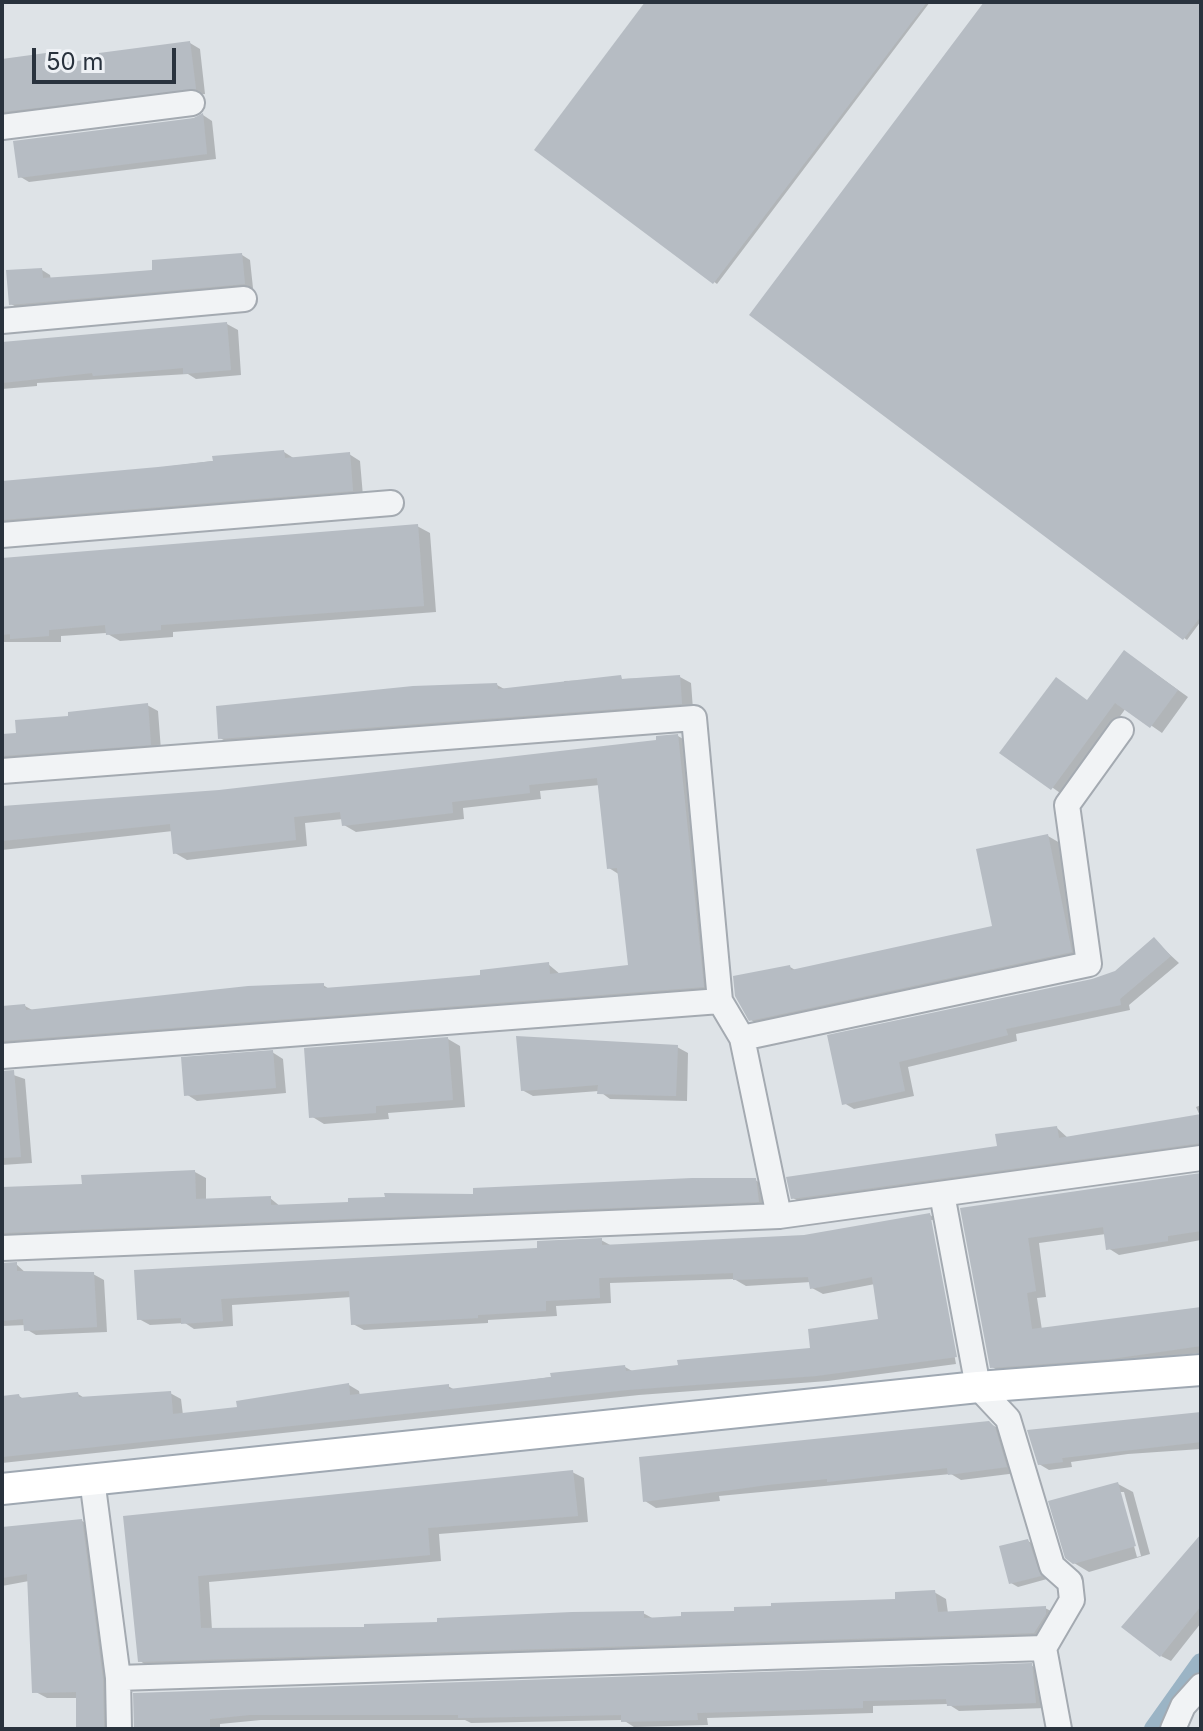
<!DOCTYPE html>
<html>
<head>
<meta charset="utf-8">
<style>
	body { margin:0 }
	#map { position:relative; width:1203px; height:1731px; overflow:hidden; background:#dee3e7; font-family:Inter,sans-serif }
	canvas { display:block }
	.frame { position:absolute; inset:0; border:4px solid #29323d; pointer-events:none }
	.scale { position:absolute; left:32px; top:48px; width:144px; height:36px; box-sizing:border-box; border:4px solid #29323d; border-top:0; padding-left:10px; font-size:24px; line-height:28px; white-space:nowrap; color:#29323d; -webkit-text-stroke:6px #eef1f5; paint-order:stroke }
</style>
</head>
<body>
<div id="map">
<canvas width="1203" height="1731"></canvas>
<div class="frame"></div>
<div class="scale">50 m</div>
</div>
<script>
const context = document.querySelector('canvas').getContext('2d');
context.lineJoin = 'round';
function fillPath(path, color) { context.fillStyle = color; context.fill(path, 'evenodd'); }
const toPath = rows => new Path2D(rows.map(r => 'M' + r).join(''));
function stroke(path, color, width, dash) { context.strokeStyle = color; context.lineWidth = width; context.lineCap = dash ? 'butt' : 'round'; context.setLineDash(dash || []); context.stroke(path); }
fillPath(toPath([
	[648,2,930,2,717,284,537,149],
	[987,2,1201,2,1201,621,1187,640,751,315],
	[190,43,200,49,205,94,10,118,2,113,2,61,53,54,63,60,63,65],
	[203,115,212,121,216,159,29,182,19,176],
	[242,255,250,260,253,288,20,309,11,304,42,270,50,275,51,280,155,272],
	[227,324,238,330,241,375,196,379,188,374,37,383,37,386,2,389,2,345],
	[284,452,295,459,349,454,360,461,363,496,2,526,2,483,100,475],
	[417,526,430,533,436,612,173,632,173,637,120,641,106,633,61,636,61,642,2,642,2,559],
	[1135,659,1188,697,1162,733,1126,708,1063,795,1002,752,1089,702],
	[680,677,691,683,693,709,231,744,220,738,497,685,506,690,565,686,564,681],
	[147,705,158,711,161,750,2,769,2,736,18,735,70,718],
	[678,736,690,743,715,993,2,1054,2,1008,25,1006,34,1011,323,985,331,990,483,976,548,964,560,974,630,967,620,875,609,868,600,785,540,791,541,799,463,808,464,819,356,832,344,825,343,819,305,823,307,846,187,860,175,853,173,831,2,850,2,808,157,798,658,742],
	[1048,836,1060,843,1083,958,763,1027,751,1020,790,967,797,971,994,927],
	[1154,940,1179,963,1129,1005,1130,1010,1016,1034,1017,1041,908,1067,914,1096,854,1109,844,1103,829,1037,1093,981,1116,972],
	[448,1039,460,1046,465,1107,388,1113,389,1119,324,1124,311,1116],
	[677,1047,688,1053,687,1101,610,1099,599,1091,533,1096,522,1090],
	[272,1052,283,1059,286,1093,197,1101,186,1094],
	[2,1071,25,1079,32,1163,2,1165],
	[1201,1105,1201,1152,804,1204,793,1198,999,1148,1057,1128,1068,1138,1200,1116,1196,1107],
	[195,1172,206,1178,206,1201,270,1198,281,1207,755,1180,766,1186,769,1207,2,1247,2,1189,84,1186],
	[1201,1175,1201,1240,1119,1255,1108,1248,1106,1234,1039,1243,1046,1297,1037,1298,1042,1330,1201,1309,1201,1353,1003,1373,992,1367,962,1209],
	[930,1215,941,1222,967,1362,960,1363,934,1220,930,1220,956,1364,828,1381,639,1395,2,1463,2,1398,19,1396,25,1400,78,1394,86,1399,170,1393,181,1399,183,1415,239,1409,349,1385,359,1391,360,1396,448,1386,455,1390,625,1367,634,1372,812,1350,880,1320,875,1284,823,1294,812,1288,811,1282,746,1286,734,1279,610,1283,611,1303,556,1306,557,1316,488,1320,488,1323,364,1330,353,1324,352,1297,232,1305,233,1326,194,1329,185,1323,150,1325,139,1319,136,1272,539,1250,601,1240,612,1246,804,1237],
	[16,1264,27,1274,93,1274,104,1280,107,1332,36,1335,26,1329,26,1325,2,1326,2,1274],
	[1201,1414,1201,1449,1128,1454,1071,1462,1072,1467,1049,1470,1039,1464],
	[988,1423,1000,1429,1017,1473,961,1480,951,1474,719,1496,720,1501,656,1508,645,1501],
	[572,1472,584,1478,588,1522,439,1534,441,1561,209,1582,212,1630,366,1629,643,1613,654,1619,897,1601,934,1592,946,1599,948,1613,1045,1608,1057,1614,1045,1638,151,1668,140,1661,125,1518],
	[1118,1484,1133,1492,1150,1554,1089,1572,1074,1563],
	[1119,1492,1124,1492,1141,1556,1137,1557],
	[82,1521,94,1528,117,1729,78,1729,78,1698,47,1698,34,1691,29,1581,2,1586,2,1531],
	[1201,1537,1201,1623,1171,1661,1161,1656],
	[1028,1541,1035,1545,1047,1579,1018,1587,1011,1583],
	[1031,1665,1042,1672,1046,1708,959,1711,948,1704,873,1706,873,1713,707,1718,708,1725,634,1727,623,1720,471,1723,465,1720,261,1720,220,1724,220,1729,134,1729,135,1694]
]), '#0003');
stroke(toPath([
	[1154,1729,1201,1663]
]), '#9bb4c5', 20);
fillPath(toPath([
	[645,2,927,2,713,284,534,150],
	[984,2,1201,2,1201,616,1183,640,749,315],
	[190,41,196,89,2,112,2,59,53,52,55,64,99,58,99,53],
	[203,113,207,154,18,178,13,141,194,118],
	[242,253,245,284,9,305,6,270,42,268,43,278,102,274,152,270,152,260],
	[227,322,231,370,183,374,183,368,93,376,92,373,2,383,2,342],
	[284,450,285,458,350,452,353,491,2,520,2,481,158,467,213,461,212,456],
	[418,524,424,606,161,625,161,630,106,635,105,625,49,630,49,636,10,639,10,634,2,635,2,558],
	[1124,650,1178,690,1150,728,1115,703,1051,790,999,753,1056,677,1087,700],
	[621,675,622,679,680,675,682,704,218,739,216,706,413,686,497,683,498,689],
	[148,703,151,745,2,756,2,734,16,733,15,720,68,716,68,712],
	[678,734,704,987,2,1041,2,1006,25,1004,26,1010,248,986,324,983,324,988,401,982,480,975,480,970,549,962,550,974,628,965,617,868,607,869,597,778,529,785,530,793,452,802,453,813,342,826,340,812,294,817,296,840,173,854,170,824,2,841,2,806,219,790,656,740,656,736],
	[1048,834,1072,952,749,1021,735,996,733,976,790,965,791,970,992,926,976,849],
	[1154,937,1171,956,1120,999,1121,1005,1006,1029,1008,1035,899,1062,905,1091,842,1105,827,1035,1092,979,1115,971],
	[516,1036,678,1045,676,1096,597,1094,598,1085,521,1091],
	[448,1037,453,1100,376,1106,376,1113,309,1118,304,1048],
	[273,1050,276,1088,184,1096,181,1057],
	[14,1070,21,1157,2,1158,2,1071],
	[1201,1114,1201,1143,791,1199,786,1177,997,1146,995,1134,1057,1126,1059,1138],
	[195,1170,196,1199,271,1196,271,1205,348,1202,348,1198,385,1197,384,1193,473,1194,473,1188,692,1178,756,1178,759,1202,2,1233,2,1187,82,1184,81,1175],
	[1201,1173,1201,1231,1168,1236,1168,1241,1106,1250,1103,1227,1028,1238,1036,1291,1027,1293,1032,1329,1201,1307,1201,1346,1111,1359,990,1368,960,1208],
	[930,1213,957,1357,816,1376,627,1390,2,1457,2,1396,19,1394,20,1398,78,1392,79,1397,171,1391,173,1414,237,1407,236,1401,349,1383,350,1395,449,1384,449,1389,551,1377,550,1373,625,1365,626,1371,678,1365,677,1360,810,1348,808,1329,878,1319,872,1277,810,1289,808,1277,733,1280,733,1273,599,1278,600,1298,546,1301,546,1311,478,1315,478,1318,351,1325,349,1291,221,1299,223,1321,181,1324,181,1318,137,1320,134,1270,537,1248,537,1241,602,1238,602,1245,804,1235],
	[17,1262,17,1271,94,1272,97,1327,24,1331,23,1319,2,1321,2,1263],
	[1201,1412,1201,1442,1062,1458,1063,1462,1038,1465,1027,1430],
	[989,1421,995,1427,1007,1467,948,1475,947,1468,827,1482,827,1479,767,1485,643,1502,639,1457],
	[573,1470,578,1516,428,1528,430,1555,198,1576,201,1628,364,1627,364,1624,437,1622,437,1618,572,1612,644,1611,644,1618,681,1616,681,1612,734,1611,734,1607,771,1606,771,1603,895,1599,895,1592,935,1590,938,1612,1046,1606,1046,1614,1034,1633,138,1662,123,1516],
	[1118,1482,1136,1546,1073,1564,1065,1558,1048,1501],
	[82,1519,103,1679,104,1729,76,1729,76,1692,32,1693,27,1574,2,1578,2,1527],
	[1201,1534,1201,1606,1160,1657,1121,1627],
	[1028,1539,1041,1576,1009,1584,999,1546],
	[1032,1663,1036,1703,947,1706,946,1699,863,1701,863,1708,697,1713,698,1720,621,1722,621,1715,458,1718,458,1715,249,1715,210,1719,210,1729,134,1729,133,1693]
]), '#b6bcc3');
const minor = toPath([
	[2,127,192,103],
	[2,321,244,299],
	[2,535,391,503],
	[2,771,694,718,720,1001,742,1038,779,1216],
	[742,1038,1089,964,1067,805,1121,730],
	[2,1056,720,1001],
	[942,1194,978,1387,1008,1419,1052,1566,1070,1582,1072,1600,1044,1648,1059,1729],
	[2,1248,779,1216,1201,1158],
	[92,1479,118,1678,119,1729],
	[118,1678,1044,1648],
	[1173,1729,1183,1706,1201,1686]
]);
const major = toPath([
	[2,1489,978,1387,1201,1370]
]);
stroke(minor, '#a4aab1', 28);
stroke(major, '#9fa8b2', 34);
stroke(minor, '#f1f3f5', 24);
stroke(major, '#fff', 30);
</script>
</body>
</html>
